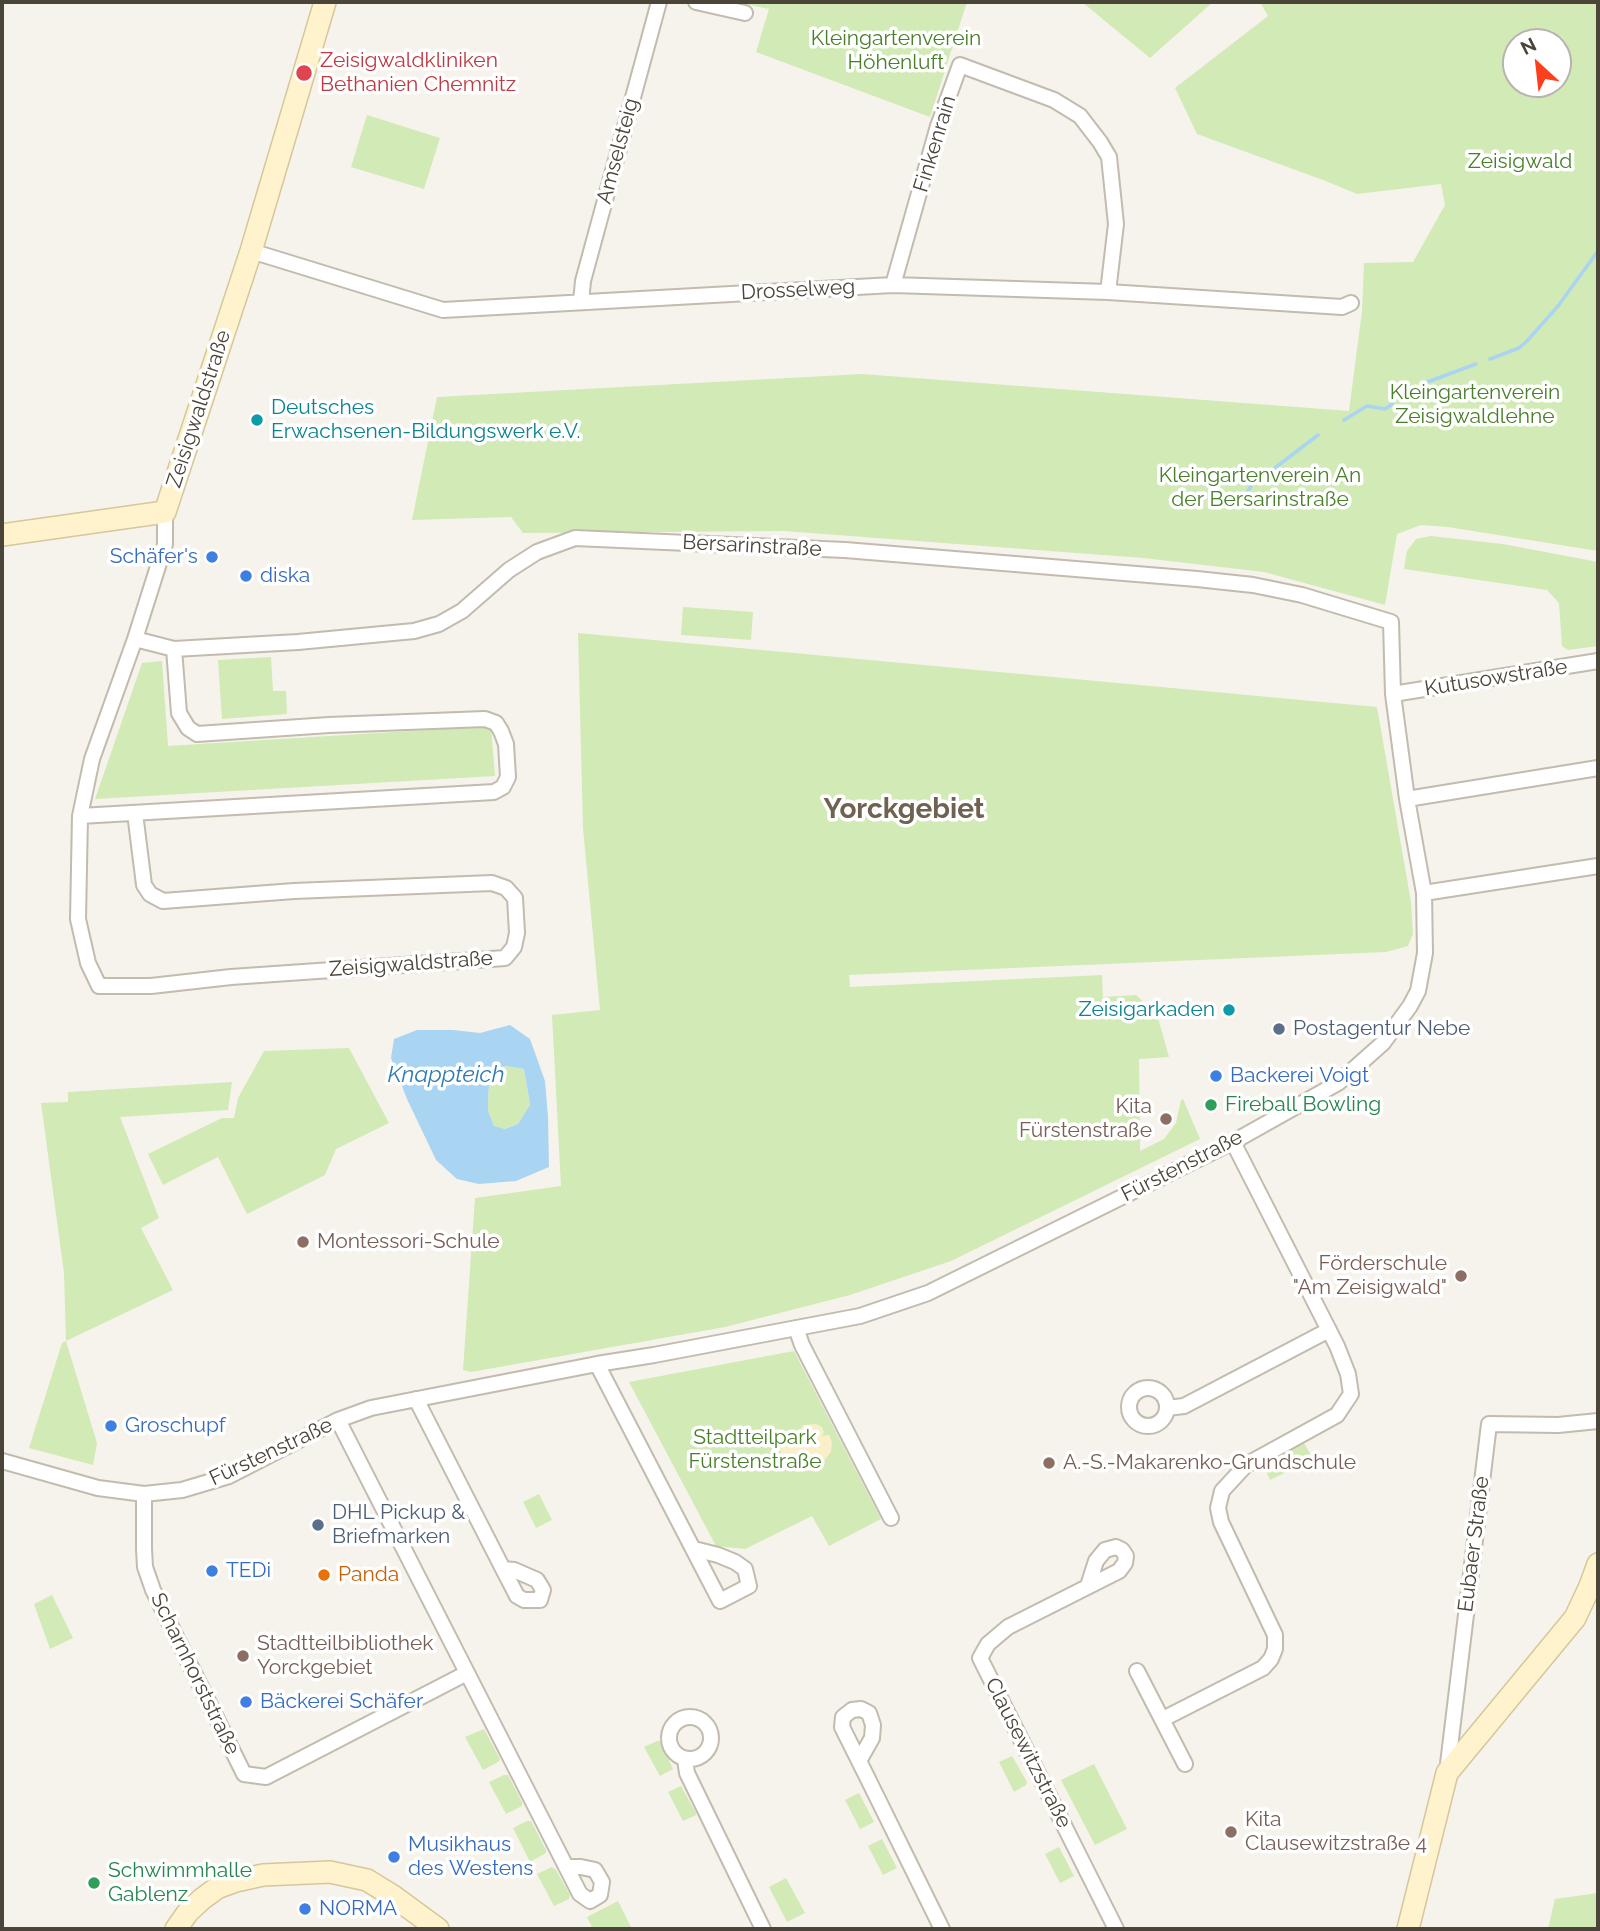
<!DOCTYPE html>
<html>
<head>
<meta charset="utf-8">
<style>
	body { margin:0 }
	#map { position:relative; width:1600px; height:1931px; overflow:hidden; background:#f6f3ec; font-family:Raleway,sans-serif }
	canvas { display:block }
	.frame { position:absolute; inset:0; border:4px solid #4b4439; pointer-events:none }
	.north { position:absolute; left:1502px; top:28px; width:70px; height:70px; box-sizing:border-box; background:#fff; border:2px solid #b7b4b0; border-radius:50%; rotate:333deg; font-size:19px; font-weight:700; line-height:28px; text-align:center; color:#4b4439 }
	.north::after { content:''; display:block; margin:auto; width:24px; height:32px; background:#fc3f1d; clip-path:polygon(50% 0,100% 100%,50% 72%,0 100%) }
</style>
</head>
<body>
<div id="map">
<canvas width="1600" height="1931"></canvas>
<div class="frame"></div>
<div class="north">N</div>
</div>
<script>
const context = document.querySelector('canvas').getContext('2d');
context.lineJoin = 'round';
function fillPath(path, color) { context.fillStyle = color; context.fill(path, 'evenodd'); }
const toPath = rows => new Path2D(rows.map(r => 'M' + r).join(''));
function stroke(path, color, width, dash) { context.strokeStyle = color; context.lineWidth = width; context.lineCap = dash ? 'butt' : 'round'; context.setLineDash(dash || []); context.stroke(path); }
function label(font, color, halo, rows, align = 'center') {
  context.font = font + ' Raleway,sans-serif'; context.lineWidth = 7; context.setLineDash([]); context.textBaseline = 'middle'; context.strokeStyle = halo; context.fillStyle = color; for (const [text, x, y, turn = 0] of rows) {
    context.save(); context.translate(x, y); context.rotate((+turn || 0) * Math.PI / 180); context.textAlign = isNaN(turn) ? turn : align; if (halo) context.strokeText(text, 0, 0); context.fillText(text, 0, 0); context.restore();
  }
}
fillPath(toPath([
	[735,2,967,2,930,117,756,52,769,9],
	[1082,2,1213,2,1150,58],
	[1260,2,1598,2,1598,551,1448,527,1421,525,1397,534,1385,605,1264,572,1143,558,784,531,523,533,511,517,412,520,437,397,862,374,1349,411,1362,311,1364,263,1413,262,1445,205,1441,184,1357,194,1323,180,1197,134,1175,88,1268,16],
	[1516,42,1558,42,1558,84,1516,84],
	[367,115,440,138,424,189,351,167],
	[1431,536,1503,544,1598,562,1598,646,1568,650,1562,646,1559,603,1547,590,1404,569,1407,551,1416,539],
	[683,607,753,612,751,640,681,635],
	[578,633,1377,707,1411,902,1413,934,1408,946,1386,952,849,975,850,987,1102,975,1103,997,1136,995,1157,1014,1169,1057,1139,1059,1140,1151,1164,1139,1176,1123,1181,1100,1183,1099,1200,1139,951,1261,850,1295,725,1327,471,1372,463,1370,475,1198,561,1186,552,1015,600,1010,583,828],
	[271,657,273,691,286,691,287,714,222,719,218,660],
	[162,661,168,746,491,726,495,776,95,799,142,663],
	[349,1048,389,1123,336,1149,325,1175,247,1214,218,1157,163,1185,148,1154,222,1118,234,1118,238,1098,264,1051],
	[506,1066,524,1069,530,1106,518,1124,505,1129,494,1126,488,1111,488,1098,490,1072],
	[232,1082,228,1110,120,1117,159,1218,141,1228,173,1290,66,1341,97,1443,93,1465,29,1448,62,1343,66,1341,64,1273,41,1103,68,1102,68,1092],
	[794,1351,881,1519,829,1546,812,1516,745,1549,716,1546,629,1382],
	[1304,1443,1313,1459,1270,1480,1263,1465],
	[539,1494,552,1520,536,1528,523,1502],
	[52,1595,73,1638,50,1649,34,1604],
	[484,1729,500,1759,498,1762,483,1770,465,1737],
	[657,1741,660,1741,673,1769,660,1776,644,1747],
	[1012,1756,1027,1782,1026,1785,1014,1792,999,1762],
	[1094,1764,1127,1829,1095,1845,1061,1780],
	[504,1775,508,1775,522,1802,522,1806,506,1814,489,1782],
	[681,1786,696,1813,696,1815,683,1821,668,1792],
	[859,1793,874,1822,860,1829,845,1800],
	[527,1821,531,1821,546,1850,546,1853,530,1862,513,1828],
	[882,1839,897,1868,883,1875,868,1846],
	[1059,1847,1074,1876,1060,1883,1045,1854],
	[552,1867,556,1870,570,1895,569,1899,554,1906,537,1874],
	[786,1878,805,1913,787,1922,769,1887],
	[1598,1893,1598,1929,1548,1929,1555,1899],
	[618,1901,632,1929,593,1929,587,1917]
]), '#d2eab5');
fillPath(toPath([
	[816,1424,822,1427,824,1432,822,1436,829,1435,832,1442,831,1452,818,1469,814,1471,808,1471,796,1463,794,1464,787,1463,780,1450,783,1441,789,1435,800,1435,800,1430,803,1425]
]), '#f9efc9');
fillPath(toPath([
	[510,1025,530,1039,545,1081,548,1117,549,1167,516,1181,479,1184,457,1179,436,1160,407,1099,391,1058,394,1039,417,1030,453,1030,480,1033],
	[506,1066,524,1069,530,1105,518,1124,505,1129,494,1126,488,1111,488,1098,490,1072]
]), '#a9d4f2');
stroke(toPath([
	[1490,359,1519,348,1527,341,1558,306,1598,251],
	[1422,384,1476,364],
	[1344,420,1367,406,1385,409,1391,405,1397,396,1410,389],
	[1248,491,1255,480,1267,474,1318,435]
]), '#a9d4f2', 3.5);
const street = toPath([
	[696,2,745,13],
	[251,251,443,310,893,285,1108,292,1342,307,1351,303],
	[893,285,938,126,960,65,1054,100,1080,116,1100,142,1109,157,1116,224,1108,292],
	[581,302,583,281,659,2],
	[1393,694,1598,661],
	[1407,799,1598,768],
	[135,813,144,885,150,894,163,901,294,891,492,883,506,888,515,898,517,933,514,947,505,958,231,977,151,986,99,986,88,963,78,919,80,816,92,759,135,639,160,560,165,544,165,512],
	[80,816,494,792,503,787,508,777,506,744,501,731,496,723,485,719,329,725,197,734,188,728,179,713,174,649],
	[1424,893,1598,866],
	[796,1328,802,1345,891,1518],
	[597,1364,720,1601,749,1586,745,1569,735,1562,718,1555,694,1549],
	'1129 1407a19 19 0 1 1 38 0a19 19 0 1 1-38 0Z',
	[416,1399,503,1569,517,1596,524,1600,540,1600,543,1590,537,1580,514,1570,503,1569],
	[1167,1408,1184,1406,1329,1330],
	[338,1420,580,1894,590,1901,600,1895,602,1882,595,1870,581,1867,566,1867],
	[2,1461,98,1488,144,1494,182,1490,229,1476,338,1420,371,1408,597,1364,654,1355,860,1316,928,1293,1233,1142,1338,1083,1383,1043,1410,1006,1418,991,1425,953,1424,893,1407,799,1393,694,1391,622,1302,595,1253,585,1197,579,845,550,575,538,537,552,509,570,462,611,439,624,414,631,298,642,174,649,135,639],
	[144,1494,144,1549,145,1567,153,1590,244,1774,266,1777,467,1673],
	[1088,1586,1096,1561,1105,1550,1116,1547,1122,1550,1126,1556,1125,1563,1119,1571,1008,1627,988,1644,980,1658,1116,1929],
	[1137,1671,1185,1764],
	'669 1738a21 21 0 1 1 42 0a21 21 0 1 1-42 0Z',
	[1163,1719,1263,1668,1271,1659,1275,1649,1275,1635,1221,1522,1218,1508,1222,1491,1246,1465,1337,1415,1351,1394,1348,1374,1337,1346,1233,1142],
	[685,1760,687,1773,763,1929],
	[859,1761,872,1738,873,1725,869,1713,861,1709,852,1710,843,1717,842,1727,868,1779,942,1929],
	[1447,1772,1489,1424,1558,1425,1598,1421]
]);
const secondary = toPath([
	[2,535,165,512,251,251,325,2],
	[176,1929,188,1912,202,1899,217,1888,236,1881,263,1875,330,1872,367,1880,393,1896,438,1929],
	[1408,1929,1447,1773,1575,1618,1590,1586,1598,1564]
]);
stroke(street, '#c2bbae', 18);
stroke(secondary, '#d6c79b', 24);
stroke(street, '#fff', 14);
stroke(secondary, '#fff3cd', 21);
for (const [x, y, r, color] of [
	[304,73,9,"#e0444e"],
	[257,420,7,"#0f9aa8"],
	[212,557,7,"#3f7fe0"],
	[246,576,7,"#3f7fe0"],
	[1229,1010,7,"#0f9aa8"],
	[1279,1029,7,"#5c6f8a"],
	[1216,1076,7,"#3f7fe0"],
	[1211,1105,7,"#2e9e5b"],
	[1166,1119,7,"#8d6e63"],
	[303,1242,7,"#8d6e63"],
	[1461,1276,7,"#8d6e63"],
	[111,1426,7,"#3f7fe0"],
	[1049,1463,7,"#8d6e63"],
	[318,1525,7,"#5c6f8a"],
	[212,1571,7,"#3f7fe0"],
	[324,1575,7,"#e8710a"],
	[243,1656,7,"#8d6e63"],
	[246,1702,7,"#3f7fe0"],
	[1231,1832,7,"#8d6e63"],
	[394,1857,7,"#3f7fe0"],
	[94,1883,7,"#2e9e5b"],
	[305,1909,7,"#3f7fe0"]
]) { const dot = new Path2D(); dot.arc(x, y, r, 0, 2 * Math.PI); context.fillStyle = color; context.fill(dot); stroke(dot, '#fff', 2.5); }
label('21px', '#4a7f2a', '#fff', [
	["Kleingartenverein",896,39],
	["Höhenluft",896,63],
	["Zeisigwald",1520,162],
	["Kleingartenverein",1475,393],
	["Zeisigwaldlehne",1475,417],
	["Kleingartenverein An",1260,476],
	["der Bersarinstraße",1260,500],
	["Stadtteilpark",755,1438],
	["Fürstenstraße",755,1462]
]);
label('21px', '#be3a42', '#fff', [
	["Zeisigwaldkliniken",320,61],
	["Bethanien Chemnitz",320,85]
], 'left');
label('21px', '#4b4439', '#fff', [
	["Finkenrain",935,144,-73],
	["Amselsteig",618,151,-75],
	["Drosselweg",798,290,-3],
	["Zeisigwaldstraße",199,409,-72],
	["Bersarinstraße",752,546,3],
	["Kutusowstraße",1496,678,-9],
	["Zeisigwaldstraße",411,964,-4],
	["Fürstenstraße",1182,1166,-27],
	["Fürstenstraße",271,1452,-25],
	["Eubaer Straße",1474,1544,-83],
	["Scharnhorststraße",195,1674,64],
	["Clausewitzstraße",1028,1753,63]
]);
label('21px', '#0d838f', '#fff', [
	["Deutsches",271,408],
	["Erwachsenen-Bildungswerk e.V.",271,432],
	["Zeisigarkaden",1215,1010,"right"]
], 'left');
label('21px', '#366cbe', '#fff', [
	["Schäfer's",198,557,"right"],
	["diska",260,576],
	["Backerei Voigt",1230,1076],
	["Groschupf",125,1426],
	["TEDi",226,1571],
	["Bäckerei Schäfer",260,1702],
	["Musikhaus",408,1845],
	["des Westens",408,1869],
	["NORMA",319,1909]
], 'left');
label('21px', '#4e5e75', '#fff', [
	["Postagentur Nebe",1293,1029],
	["DHL Pickup &",332,1513],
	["Briefmarken",332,1537]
], 'left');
label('21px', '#27864d', '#fff', [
	["Fireball Bowling",1225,1105],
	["Schwimmhalle",108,1871],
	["Gablenz",108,1895]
], 'left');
label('21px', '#785e54', '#fff', [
	["Kita",1152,1107,"right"],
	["Fürstenstraße",1152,1131,"right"],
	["Montessori-Schule",317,1242],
	["Förderschule",1447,1264,"right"],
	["\"Am Zeisigwald\"",1447,1288,"right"],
	["A.-S.-Makarenko-Grundschule",1063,1463],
	["Stadtteilbibliothek",257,1644],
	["Yorckgebiet",257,1668],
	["Kita",1245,1820],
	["Clausewitzstraße 4",1245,1844]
], 'left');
label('21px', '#c56008', '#fff', [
	["Panda",338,1575]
], 'left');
label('italic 23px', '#2e7ab2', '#fff', [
	["Knappteich",446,1075]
]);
label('bold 28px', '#6e6250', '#fff', [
	["Yorckgebiet",904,810]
]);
</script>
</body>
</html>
